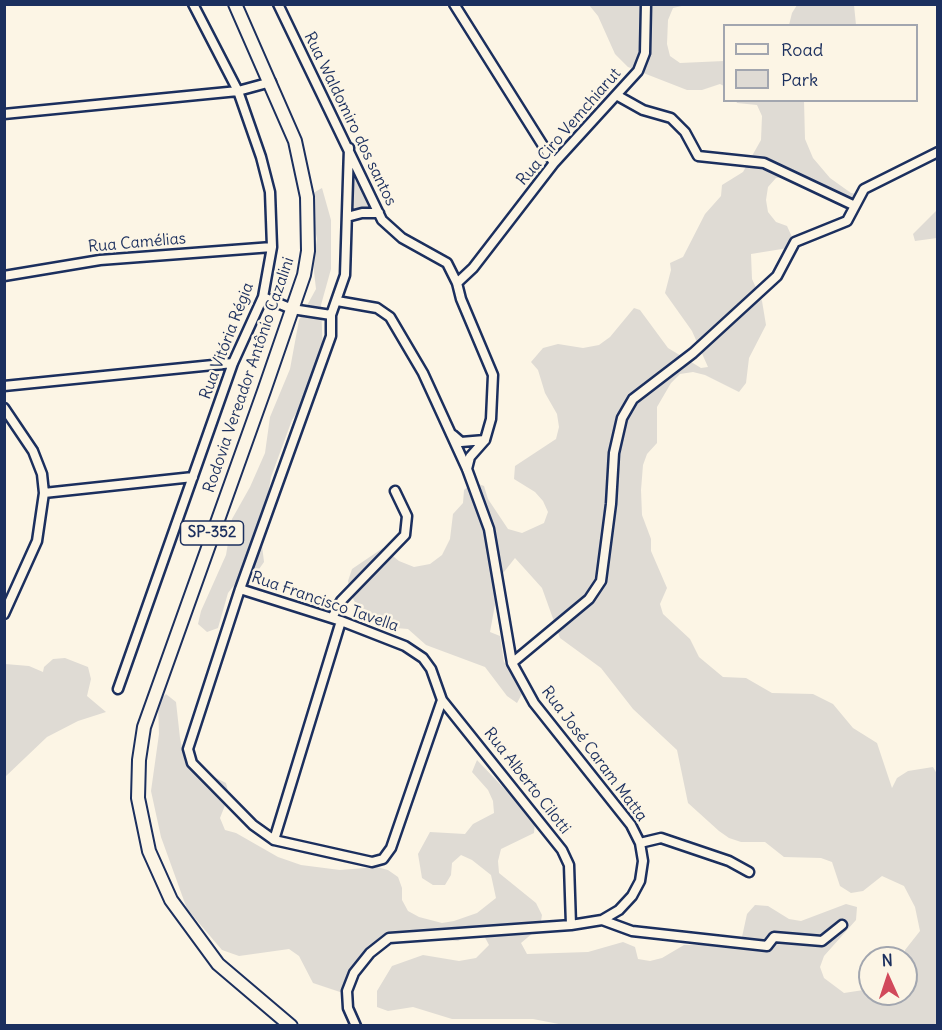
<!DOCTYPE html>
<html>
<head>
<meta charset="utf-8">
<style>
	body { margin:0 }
	#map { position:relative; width:942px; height:1030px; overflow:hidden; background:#fcf5e5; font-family:Delius,sans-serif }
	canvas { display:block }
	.frame { position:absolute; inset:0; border:6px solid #1b2f5e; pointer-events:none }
	.legend { position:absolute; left:723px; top:24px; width:195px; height:78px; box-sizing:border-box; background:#fcf5e5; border:2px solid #a2a6af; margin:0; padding:8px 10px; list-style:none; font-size:18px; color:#1b2f5e }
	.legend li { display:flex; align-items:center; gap:12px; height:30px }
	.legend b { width:30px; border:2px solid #a2a6af }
	.north { position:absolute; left:858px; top:946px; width:60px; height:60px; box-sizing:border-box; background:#fcf5e5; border:2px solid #a2a6af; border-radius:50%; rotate:357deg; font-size:16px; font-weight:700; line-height:24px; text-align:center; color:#1b2f5e }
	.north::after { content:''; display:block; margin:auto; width:21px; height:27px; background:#d1495b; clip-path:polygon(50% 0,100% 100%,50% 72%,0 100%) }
</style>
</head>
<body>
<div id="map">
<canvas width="942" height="1030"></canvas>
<div class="frame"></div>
<ul class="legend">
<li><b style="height:8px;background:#fcf5e5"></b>Road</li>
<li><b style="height:16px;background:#dfdbd4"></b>Park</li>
</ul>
<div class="north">N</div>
</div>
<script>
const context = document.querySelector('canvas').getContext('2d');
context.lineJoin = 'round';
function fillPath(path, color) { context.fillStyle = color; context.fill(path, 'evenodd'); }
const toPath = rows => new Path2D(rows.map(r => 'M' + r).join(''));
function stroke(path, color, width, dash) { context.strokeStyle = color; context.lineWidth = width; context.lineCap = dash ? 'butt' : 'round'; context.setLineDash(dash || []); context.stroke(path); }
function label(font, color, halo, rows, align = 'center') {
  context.font = font + ' Delius,sans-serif'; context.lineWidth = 5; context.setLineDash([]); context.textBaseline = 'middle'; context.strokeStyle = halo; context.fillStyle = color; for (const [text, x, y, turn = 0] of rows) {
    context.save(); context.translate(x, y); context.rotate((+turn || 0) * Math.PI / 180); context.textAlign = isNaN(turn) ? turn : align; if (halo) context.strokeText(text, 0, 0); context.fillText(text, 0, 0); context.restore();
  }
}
fillPath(toPath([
	[589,5,686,5,673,8,668,20,667,44,670,56,680,63,724,61,724,86,720,84,702,90,687,90,628,67,615,54,598,16],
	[797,5,854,5,856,25,789,25,792,13],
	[736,101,804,101,805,139,813,158,830,178,851,193,864,195,852,204,839,203,823,185,812,179,801,175,776,178,768,187,766,200,768,212,776,222,787,226,792,237,788,248,751,254,752,279,762,301,766,325,749,358,746,383,739,392,705,375,693,372,680,374,671,383,657,407,657,443,647,454,643,465,641,490,642,515,651,539,651,551,667,588,660,604,663,614,690,639,699,657,723,677,746,678,772,693,813,694,833,704,853,728,877,743,892,788,897,778,908,771,933,767,937,774,937,1025,569,1026,533,1019,452,1019,413,1007,388,1011,377,1007,377,991,392,966,423,955,459,961,476,958,489,945,480,928,458,941,413,939,388,946,373,958,349,989,340,992,313,983,299,956,289,949,239,956,222,950,187,909,161,837,151,791,159,734,158,702,166,694,176,702,180,738,185,762,192,771,204,772,226,783,229,795,220,818,225,830,236,833,278,857,301,865,340,870,377,867,388,870,398,877,402,888,402,900,408,911,419,917,442,923,454,921,477,913,496,898,491,875,472,860,461,855,452,863,451,875,445,885,433,885,422,878,418,854,430,832,465,834,473,824,494,813,493,801,488,790,472,772,477,760,535,821,534,833,501,849,498,861,499,873,536,903,542,915,540,927,521,943,527,954,588,952,623,942,635,947,638,959,650,961,662,958,684,945,732,945,742,937,747,914,755,905,768,906,789,919,801,921,846,904,857,907,856,920,824,956,820,967,824,978,844,993,870,989,870,994,906,994,905,950,920,931,915,907,904,886,882,876,863,891,851,893,840,886,832,862,821,858,784,857,765,842,741,842,729,838,719,831,688,803,677,750,633,709,601,668,560,638,542,588,515,558,500,577,490,632,500,636,504,662,519,680,523,692,517,703,507,696,485,667,426,645,408,629,384,627,372,621,356,604,350,593,348,581,352,569,383,548,399,561,414,567,430,564,442,555,450,539,453,514,463,503,464,490,473,482,484,486,488,499,508,529,522,533,544,523,548,512,543,501,535,492,514,479,515,466,556,439,559,427,557,414,545,393,538,370,531,362,543,348,558,344,583,348,599,345,610,337,634,308,640,310,668,348,701,368,708,367,692,331,665,293,671,270,670,263,683,257,705,214,721,196,722,185,743,172,761,140,762,116,757,105,737,103],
	[351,158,375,211,349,215],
	[322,188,331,220,331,269,321,305,323,354,311,389,292,420,271,477,261,537,264,562,257,572,235,584,228,593,218,628,207,632,198,624,201,611,226,555,232,519,250,487,265,453,270,417,290,369,299,320,316,289,313,263,317,239,310,203,315,192],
	[937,210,937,238,915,241,913,234],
	[65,658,88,667,91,679,87,696,106,712,78,721,47,737,5,777,5,664,29,666,43,672,44,667,53,659]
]), '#dfdbd4');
const minor = toPath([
	[278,4,382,220,402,238,447,263,457,283,461,299,493,375,491,419,485,440,470,457,467,469],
	[454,4,554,163],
	[618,96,643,110,671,118,685,132,698,156,764,163,853,205],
	[4,114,238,91,271,82],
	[349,148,345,275,331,315,331,336,240,589,188,749,192,763,253,825,274,840,372,862,383,859,391,848,442,700],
	[347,217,362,213,379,213],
	[4,276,100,260,272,247],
	[457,283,473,268,554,163,638,71,645,53,646,4],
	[263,297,292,309,331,315],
	[337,301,377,308,390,317,423,373,467,469,489,529,512,663,534,703,631,825,640,843,643,861,640,881,632,896,619,910,602,920,571,925,389,938,370,953,354,973,347,991,348,1008,356,1026],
	[4,386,233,363],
	[4,408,33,451,42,474,44,493,37,541,4,614],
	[453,435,461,442,485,440],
	[44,493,193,477],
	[240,589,341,621,405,646,423,658,431,669,442,700,562,850,569,865,571,925],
	[332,618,341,601,405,535,407,516,395,491],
	[512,663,589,599,601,581,611,504,614,453,622,418,633,399,693,353,777,276,795,242,847,221,864,189,938,152],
	[118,689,233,363,263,297,272,247,270,192,261,157,238,91,193,4],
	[274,840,341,621],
	[640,843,661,838,729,861,749,872],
	[602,920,632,931,767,946,774,937,822,941,842,925]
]);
const primary = toPath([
	[235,4,295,141,307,197,308,251,304,275,264,391,144,727,139,760,138,798,149,851,171,900,218,964,291,1026]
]);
stroke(minor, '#1b2f5e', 13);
stroke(primary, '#1b2f5e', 16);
stroke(minor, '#fcf5e5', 8);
stroke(primary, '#fcf5e5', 12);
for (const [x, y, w] of [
	[212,533,63]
]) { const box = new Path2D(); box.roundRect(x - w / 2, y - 12, w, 24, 4.5); context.fillStyle = '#fcf5e5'; context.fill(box); stroke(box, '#1b2f5e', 1.5); }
label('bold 15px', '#1b2f5e', null, [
	["SP-352",212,533]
]);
label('16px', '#1b2f5e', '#fcf5e5', [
	["Rua Waldomiro dos santos",350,119,64],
	["Rua Ciro Vemchiarut",569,127,-49],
	["Rua Camélias",137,243,-5],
	["Rua Vitória Régia",227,341,-69],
	["Rodovia Vereador Antônio Cazalini",249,375,-71],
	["Rua Francisco Tavella",325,602,19],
	["Rua José Caram Matta",594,754,53],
	["Rua Alberto Cilotti",527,781,52]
]);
</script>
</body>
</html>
